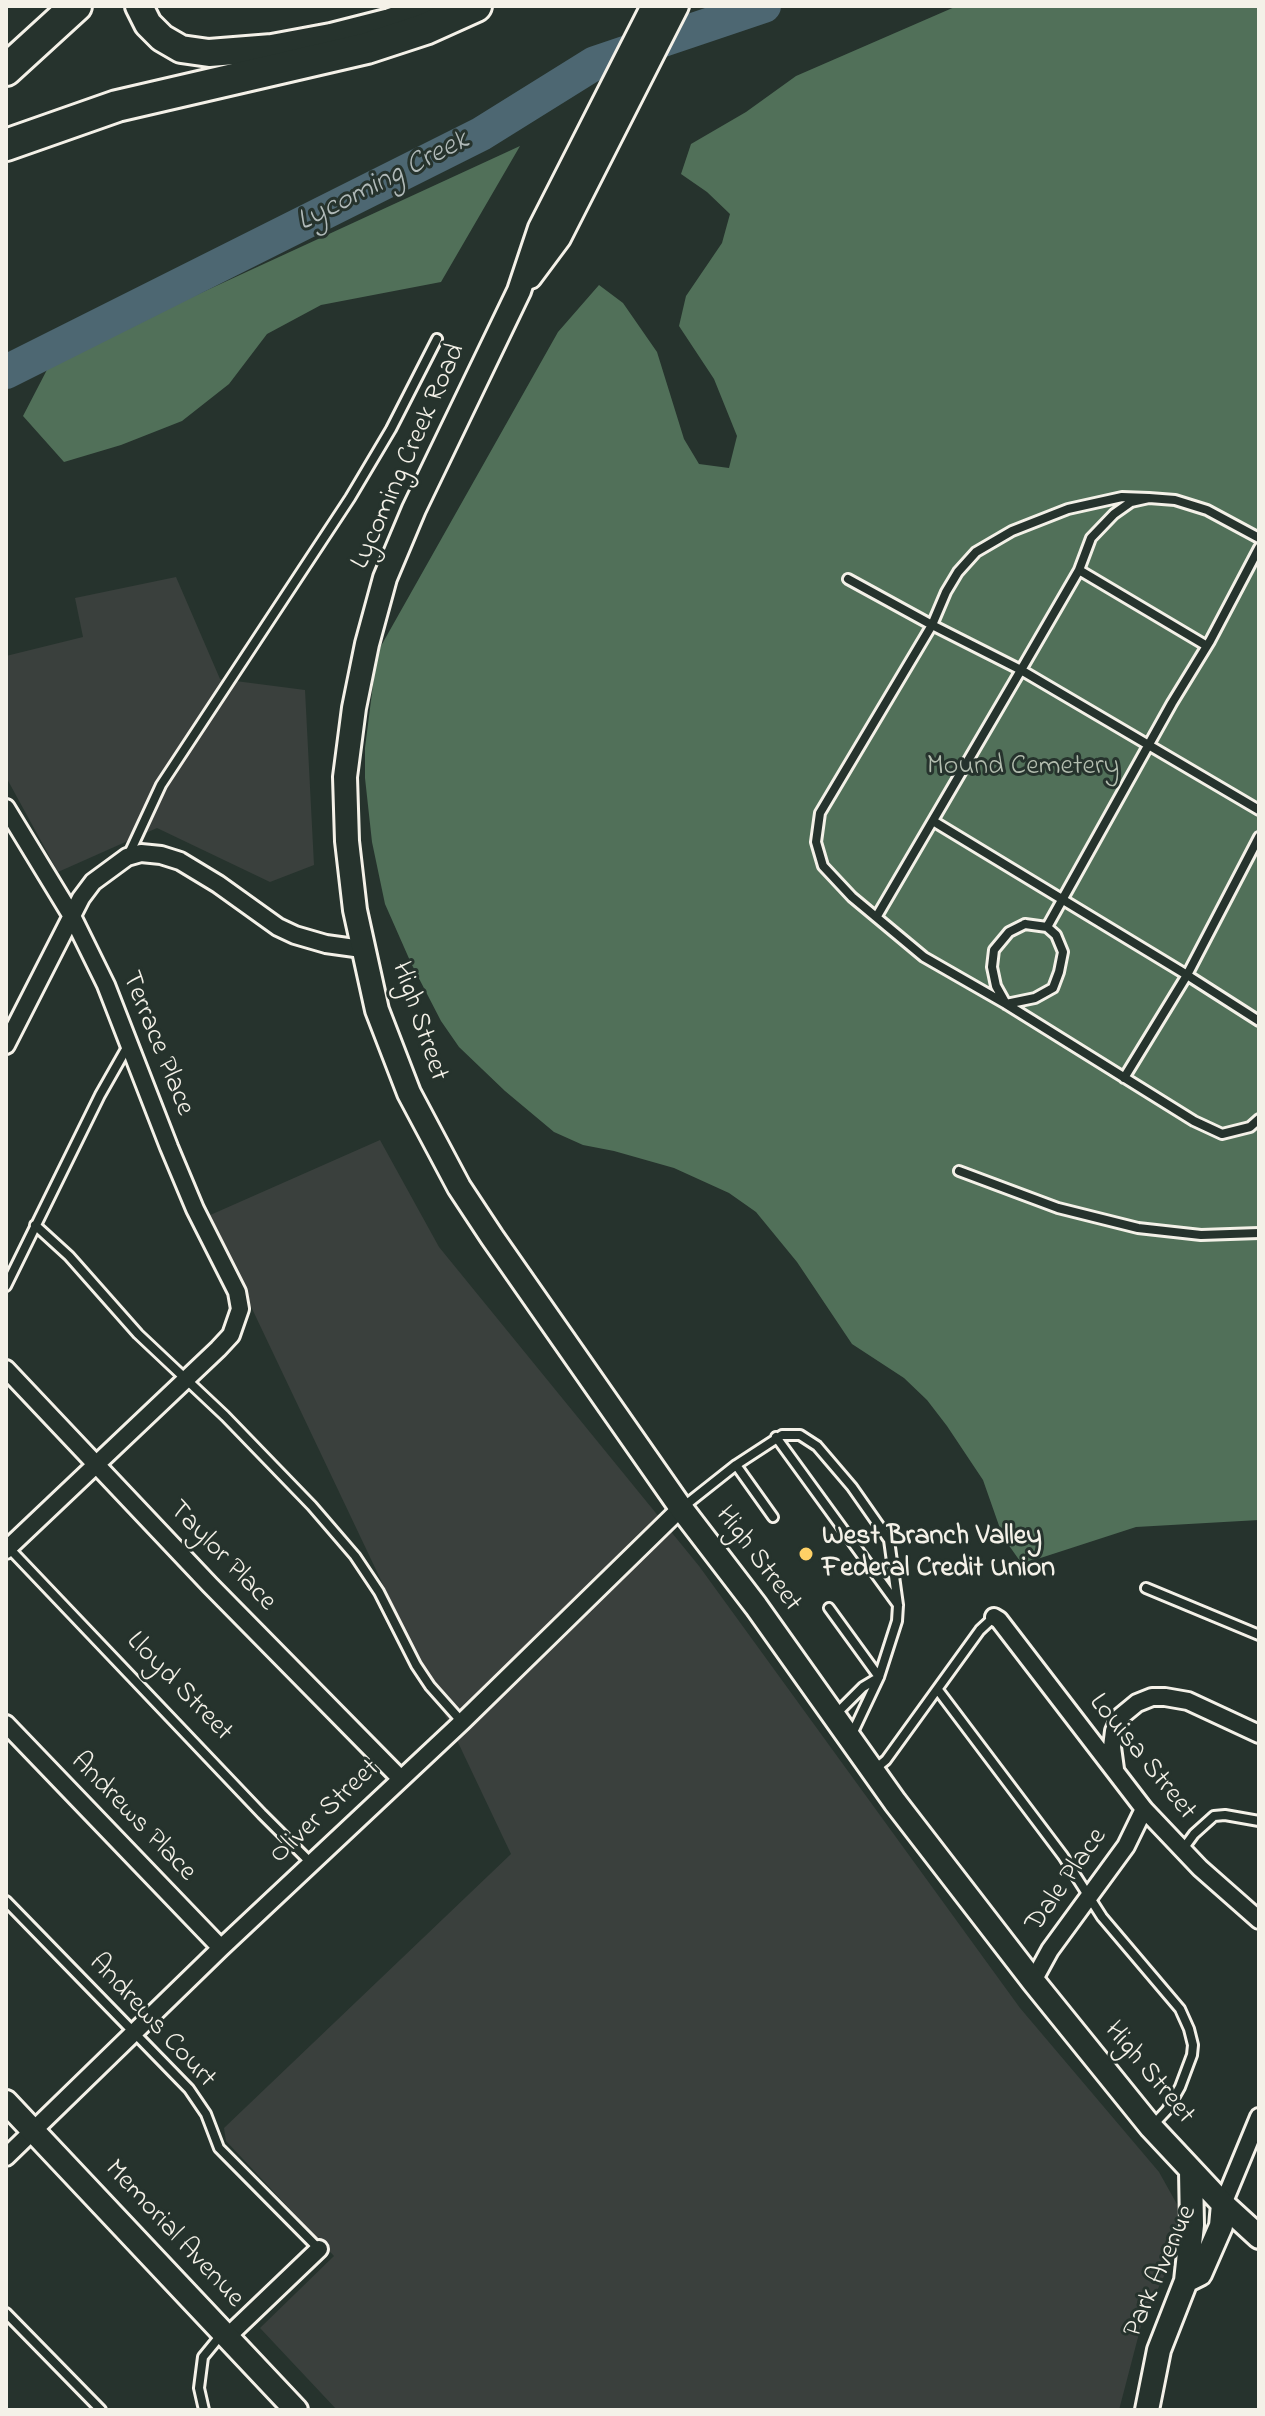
<!DOCTYPE html>
<html>
<head>
<meta charset="utf-8">
<style>
	body { margin:0 }
	#map { position:relative; width:1265px; height:2416px; overflow:hidden; background:#26332d; font-family:"Indie Flower",sans-serif }
	canvas { display:block }
	.frame { position:absolute; inset:0; border:8px solid #f4f1e8; pointer-events:none }
</style>
</head>
<body>
<div id="map">
<canvas width="1265" height="2416"></canvas>
<div class="frame"></div>
</div>
<script>
const context = document.querySelector('canvas').getContext('2d');
context.lineJoin = 'round';
function fillPath(path, color) { context.fillStyle = color; context.fill(path, 'evenodd'); }
const toPath = rows => new Path2D(rows.map(r => 'M' + r).join(''));
function stroke(path, color, width, dash) { context.strokeStyle = color; context.lineWidth = width; context.lineCap = dash ? 'butt' : 'round'; context.setLineDash(dash || []); context.stroke(path); }
function label(font, color, halo, rows, align = 'center') {
  context.font = font + ' "Indie Flower",sans-serif'; context.lineWidth = 6; context.setLineDash([]); context.textBaseline = 'middle'; context.strokeStyle = halo; context.fillStyle = color; for (const [text, x, y, turn = 0] of rows) {
    context.save(); context.translate(x, y); context.rotate((+turn || 0) * Math.PI / 180); context.textAlign = isNaN(turn) ? turn : align; if (halo) context.strokeText(text, 0, 0); context.fillText(text, 0, 0); context.restore();
  }
}
fillPath(toPath([
	[176,577,220,679,305,690,314,865,270,882,157,828,58,872,6,777,6,656,83,637,75,598],
	[380,1140,439,1247,699,1566,1020,2008,1159,2172,1178,2206,1176,2251,1142,2322,1119,2410,337,2410,260,2328,334,2256,226,2141,224,2128,511,1854,208,1216]
]), '#3a403d');
fillPath(toPath([
	[957,6,1259,6,1259,1520,1136,1527,1022,1564,1003,1537,983,1480,947,1426,927,1400,904,1378,852,1344,797,1262,756,1212,729,1193,674,1168,614,1151,583,1145,554,1132,505,1091,459,1047,441,1021,411,963,385,904,372,842,365,778,365,748,377,653,558,332,599,285,623,303,657,352,684,439,699,464,729,468,737,436,714,379,679,326,686,296,722,243,730,214,707,192,681,174,691,144,746,112,796,76],
	[520,146,441,282,321,305,267,334,229,384,182,421,121,445,64,462,23,416,51,362]
]), '#517059');
stroke(toPath([
	[6,372,481,134,595,63,764,6]
]), '#4d6772', 34);
const lane = toPath([
	[1079,570,1091,538,1114,514,1131,502,1149,498,1175,500,1207,510,1259,538],
	[848,579,932,625,946,592,958,572,976,552,1012,531,1068,509,1122,497,1149,498],
	[1207,646,1079,570,1021,670,1259,810],
	[933,821,1187,975,1259,1021],
	[128,856,161,785,350,498,391,429,437,339],
	[877,916,1021,670,932,625,820,813,816,842,823,866,852,897,924,957,1006,1004,1194,1121,1222,1134,1250,1127,1259,1119],
	[1025,924,1047,927,1056,935,1063,952,1059,972,1053,988,1035,998,1006,1004,996,986,992,967,994,950,1009,932,1025,924],
	[1047,927,1172,703,1210,641,1259,548],
	[1124,1078,1187,975,1259,837],
	[959,1171,1058,1208,1138,1228,1201,1235,1259,1233],
	[35,1225,69,1256,138,1334,225,1416,312,1506,355,1556,379,1592,416,1665,430,1686,462,1722],
	[6,1286,100,1095,129,1044],
	[776,1437,898,1605],
	[736,1465,773,1517],
	[683,1507,736,1465,782,1435,800,1435,817,1446,852,1487,889,1540,898,1605,897,1621,879,1677,852,1734],
	[7,1546,262,1814,311,1863],
	[1146,1588,1259,1635],
	[829,1608,879,1677],
	[938,1690,1063,1856,1102,1917,1180,2009,1189,2029,1193,2045,1192,2055,1180,2087,1167,2110,1152,2126],
	[834,1716,863,1687,878,1678],
	[874,1770,886,1760,980,1630,994,1617],
	[1183,1849,1194,1834,1214,1816,1225,1815,1259,1821],
	[6,1901,189,2089,206,2114,219,2148,319,2249],
	[6,2313,101,2410],
	[204,2410,199,2388,203,2357,221,2335]
]);
const street = toPath([
	[6,808,73,918,106,985,169,1147,195,1209,237,1292,240,1309,231,1335,218,1349,6,1550],
	[6,1045,81,898,93,882,127,857,141,853,161,855,180,861,218,884,278,927,295,935,326,944,362,949],
	[6,1369,210,1585,400,1778],
	[994,1617,999,1620,1144,1809,1200,1868,1259,1920],
	[6,1724,221,1948],
	[1115,1769,1112,1747,1114,1731,1120,1717,1137,1703,1152,1697,1165,1697,1188,1701,1259,1734],
	[1033,1981,1050,1950,1126,1846,1144,1809],
	[6,2157,221,1948,462,1722,681,1508],
	[1223,2204,1259,2117],
	[227,2337,319,2249]
]);
const secondary = toPath([
	[653,6,540,228,519,291,414,509,385,578,367,644,354,708,345,777,347,841,355,910,377,1010,409,1093,459,1187,492,1237,681,1508,756,1606,895,1802,1033,1981,1151,2127,1223,2204,1259,2237],
	[530,277,559,238,677,6],
	[6,2102,296,2410],
	[1186,2281,1200,2274,1221,2226,1223,2204],
	[1147,2410,1159,2350,1186,2281,1192,2225,1191,2171]
]);
const primary = toPath([
	[139,6,148,24,162,38,181,49,209,53,272,48,331,37,390,22,437,6]
]);
const highway = toPath([
	[6,70,76,6],
	[6,145,117,106,367,48,425,29,476,6]
]);
stroke(lane, '#f4f1e8', 14);
stroke(street, '#f4f1e8', 22);
stroke(secondary, '#f4f1e8', 28);
stroke(primary, '#f4f1e8', 32);
stroke(highway, '#f4f1e8', 36);
stroke(lane, '#26332d', 8);
stroke(street, '#26332d', 16);
stroke(secondary, '#26332d', 22);
stroke(primary, '#26332d', 26);
stroke(highway, '#26332d', 30);
for (const [x, y, r, color] of [
	[806,1554,8,"#ffd166"]
]) { const dot = new Path2D(); dot.arc(x, y, r, 0, 2 * Math.PI); context.fillStyle = color; context.fill(dot); stroke(dot, '#26332d', 3); }
label('28px', '#f4f1e8', '#26332d', [
	["Lycoming Creek Road",410,457,-66],
	["High Street",418,1022,71],
	["Terrace Place",156,1044,68],
	["Taylor Place",221,1557,46],
	["High Street",757,1560,53],
	["Lloyd Street",178,1688,46],
	["Louisa Street",1141,1758,51],
	["Oliver Street",326,1813,-43],
	["Andrews Place",132,1818,46],
	["Dale Place",1068,1881,-55],
	["Andrews Court",151,2022,47],
	["High Street",1148,2074,50],
	["Memorial Avenue",173,2235,47],
	["Park Avenue",1162,2272,-66]
]);
label('28px', '#b3bdaf', '#26332d', [
	["Mound Cemetery",1023,768]
]);
label('bold 28px', '#f4f1e8', '#26332d', [
	["West Branch Valley",822,1538],
	["Federal Credit Union",822,1570]
], 'left');
label('italic 30px', '#b1bab9', '#26332d', [
	["Lycoming Creek",384,183,-27]
]);
</script>
</body>
</html>
